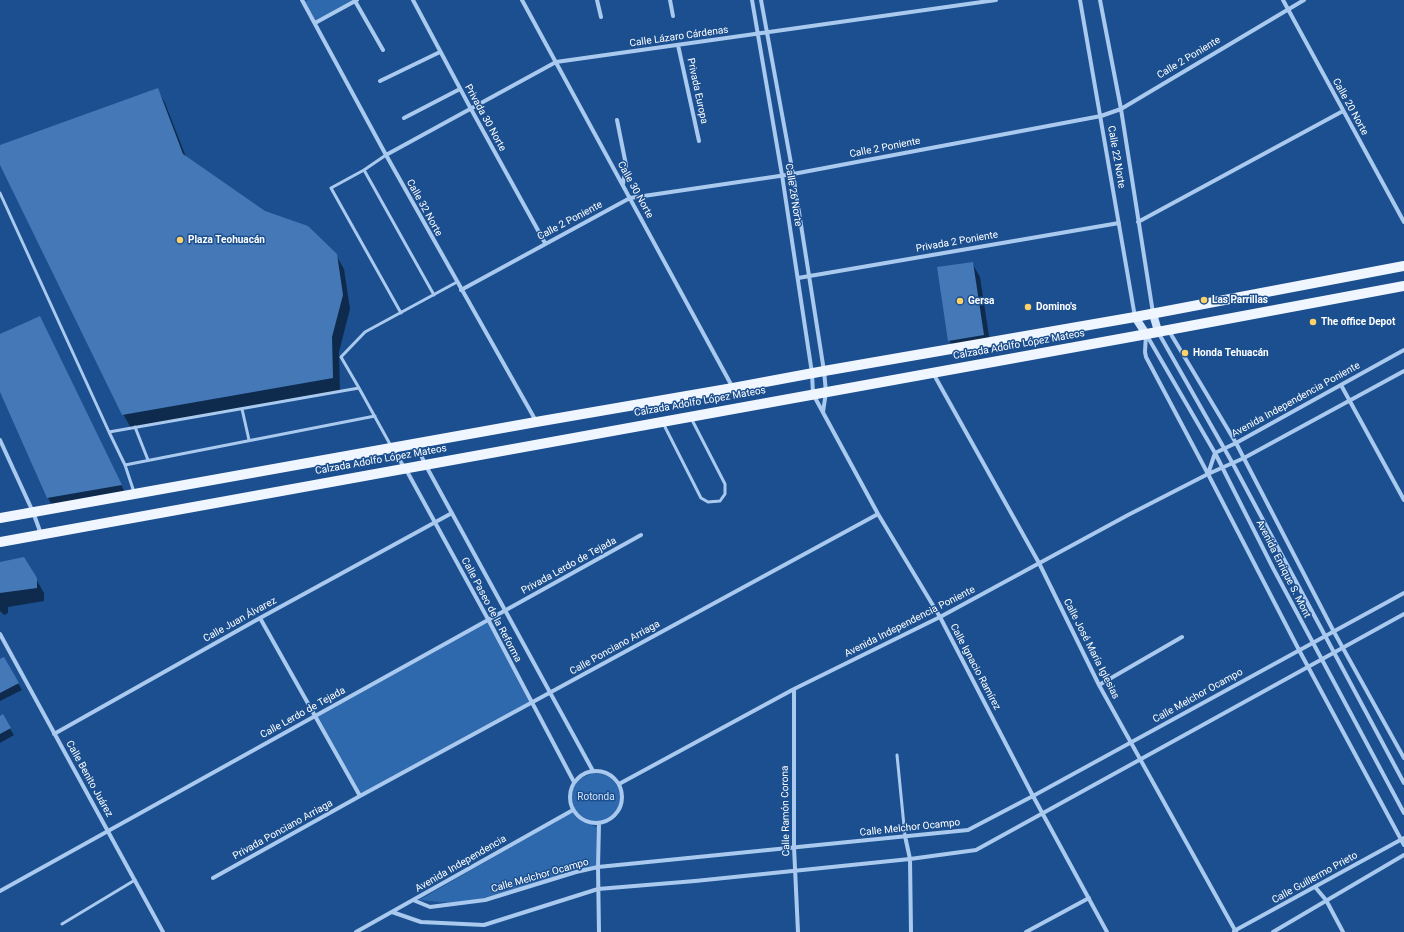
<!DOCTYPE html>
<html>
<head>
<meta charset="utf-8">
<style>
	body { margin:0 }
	canvas { display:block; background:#1b4f8f }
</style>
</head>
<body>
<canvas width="1404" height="932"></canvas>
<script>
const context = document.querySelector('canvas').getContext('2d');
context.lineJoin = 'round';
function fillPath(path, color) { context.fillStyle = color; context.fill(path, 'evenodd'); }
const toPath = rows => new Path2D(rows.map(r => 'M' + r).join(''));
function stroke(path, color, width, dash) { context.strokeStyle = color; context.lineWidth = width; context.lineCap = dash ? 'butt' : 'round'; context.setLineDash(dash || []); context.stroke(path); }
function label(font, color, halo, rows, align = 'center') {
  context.font = font + ' Roboto,sans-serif'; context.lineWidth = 3; context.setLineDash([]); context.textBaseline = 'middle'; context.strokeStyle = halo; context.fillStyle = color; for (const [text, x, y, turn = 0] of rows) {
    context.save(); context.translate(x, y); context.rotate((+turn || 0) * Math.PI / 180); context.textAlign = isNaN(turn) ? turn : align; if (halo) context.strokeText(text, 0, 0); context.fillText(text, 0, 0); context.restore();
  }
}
fillPath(toPath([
	[308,0,357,0,315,22,304,2],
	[489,621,531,703,360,796,316,715],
	[593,773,609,775,620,790,621,795,621,804,611,819,598,822,586,820,574,810,572,796,573,788,579,779],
	[572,812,585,823,597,827,597,867,483,898,452,903,419,900]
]), '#2e69ad');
fillPath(toPath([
	[157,89,165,103,186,157,265,212,336,255,344,269,350,309,339,352,340,392,131,428,123,414,0,163,0,146],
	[972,263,980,277,991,349,957,354,949,340],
	[39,317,47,331,128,499,56,512,48,498,0,390,0,335],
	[24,558,44,593,44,601,8,607,8,613,4,615,0,611,0,563],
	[3,658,22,690,0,701,0,660],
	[2,716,14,735,0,743,0,717]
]), '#0007');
fillPath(toPath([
	[158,88,183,154,265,211,308,226,337,254,343,295,332,337,333,378,122,415,0,165,0,145],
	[973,262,984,335,948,341,937,267],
	[40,316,122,485,47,498,0,392,0,334],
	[24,557,37,578,37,588,0,593,0,562],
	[4,657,19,683,0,693,0,659],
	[3,714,11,728,0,734,0,716]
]), '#4478b7');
stroke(toPath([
	[364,170,386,155],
	[0,193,109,432,125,465,134,492],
	[401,313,331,188,364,170,434,295],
	[359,388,341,357,365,332,457,282],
	[242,409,249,440],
	[663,423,701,498,708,502,720,501,725,494,725,484,691,418],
	[135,427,148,460],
	[109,432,359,388,391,446],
	[125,465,375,416],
	[897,755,905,836],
	[62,924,135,880]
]), '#a9c9ee', 3);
stroke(toPath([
	[302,0,386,155,536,421],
	[413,0,471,109,545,243],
	[522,0,733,388],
	[597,0,601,17],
	[670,0,673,16],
	[752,0,782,175,812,373,813,394,878,514,940,617,1033,796,1107,932],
	[761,0,793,174,824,371,826,392,823,412],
	[1080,0,1135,317],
	[1100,0,1121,109,1153,313],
	[1283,0,1404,222],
	[355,1,383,50],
	[315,23,357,0],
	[678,45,699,141],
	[380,81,440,52],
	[404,118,460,89],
	[617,120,626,165,623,184],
	[386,155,556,62,996,0],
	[1138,222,1343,111],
	[798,278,1119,223],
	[461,290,630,198,793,174,1101,116,1121,109,1304,0],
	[1169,331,1236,443,1334,632,1404,758],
	[1158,332,1233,464,1404,783],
	[1146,334,1145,352,1146,357,1208,474,1299,650,1404,845],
	[1146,334,1215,453,1273,568,1404,813],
	[933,373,1039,563,1099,685,1236,932],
	[1341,385,1404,500],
	[0,440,33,512,41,534],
	[416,444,425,464,593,771],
	[392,448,409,475,489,621,574,782],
	[1208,474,1215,453,1236,443,1404,350],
	[260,618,360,796],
	[0,634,163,932],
	[1099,685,1182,637],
	[794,689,794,847,798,932],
	[54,734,260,618,452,513],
	'570 797a26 26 0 1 1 52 0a26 26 0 1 1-52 0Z',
	[619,784,794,689,940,617,1128,515,1208,474,1244,458,1404,371],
	[599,824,598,867,599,932],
	[905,836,910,859,911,932],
	[213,878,360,796,878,514],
	[1315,887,1326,900,1343,932],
	[0,891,641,535],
	[413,900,430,907,485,900,576,872,598,867,968,830,1033,796,1404,593],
	[392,912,421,922,484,925,598,889,695,881,910,859,976,850,1404,614],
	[1234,931,1404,838],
	[356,932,573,810],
	[1026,932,1089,898],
	[1273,932,1404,855]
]), '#a9c9ee', 4);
stroke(toPath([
	[1153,314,1158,331],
	[1135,317,1146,334]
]), '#d6e6fa', 8);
stroke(toPath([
	[0,518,536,422,733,388,824,371,1135,317,1404,266],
	[0,542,1136,336,1404,286]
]), '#f0f6ff', 10);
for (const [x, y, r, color] of [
	[180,240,4,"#ffd166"],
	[1204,300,4,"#ffd166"],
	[960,301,4,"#ffd166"],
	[1028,307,4,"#ffd166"],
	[1313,322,4,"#ffd166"],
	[1185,353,4,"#ffd166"]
]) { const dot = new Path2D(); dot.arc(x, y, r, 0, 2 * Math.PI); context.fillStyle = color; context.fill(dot); stroke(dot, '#1b4f8f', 1.5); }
label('10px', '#fff', '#1b4f8f', [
	["Calle Lázaro Cárdenas",679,37,-8],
	["Calle 2 Poniente",1189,58,-31],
	["Privada Europa",697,91,78],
	["Calle 20 Norte",1350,107,61],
	["Privada 30 Norte",485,118,61],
	["Calle 2 Poniente",885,148,-11],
	["Calle 22 Norte",1116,157,80],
	["Calle 30 Norte",635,190,61],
	["Calle 26 Norte",793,195,81],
	["Calle 32 Norte",424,208,61],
	["Calle 2 Poniente",570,221,-28],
	["Privada 2 Poniente",957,242,-10],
	["Calzada Adolfo López Mateos",1019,345,-10],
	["Avenida Independencia Poniente",1296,400,-29],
	["Calzada Adolfo López Mateos",700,402,-10],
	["Calzada Adolfo López Mateos",381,460,-10],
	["Privada Lerdo de Tejada",569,566,-29],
	["Avenida Enrique S. Mont",1283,569,63],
	["Calle Paseo de la Reforma",491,610,62],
	["Calle Juan Álvarez",240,620,-29],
	["Avenida Independencia Poniente",910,622,-27],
	["Calle Ponciano Arriaga",615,648,-29],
	["Calle José María Iglesias",1091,649,63],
	["Calle Ignacio Ramírez",975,667,62],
	["Calle Melchor Ocampo",1198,696,-29],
	["Calle Lerdo de Tejada",303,713,-29],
	["Calle Benito Juárez",89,779,61],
	["Calle Ramón Corona",786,811,-91],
	["Calle Melchor Ocampo",910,828,-6],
	["Privada Ponciano Arriaga",283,830,-29],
	["Avenida Independencia",461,864,-30],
	["Calle Melchor Ocampo",540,876,-16],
	["Calle Guillermo Prieto",1315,878,-29]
]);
label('bold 10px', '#fff', '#1b4f8f', [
	["Plaza Teohuacán",188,240],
	["Las Parrillas",1212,300],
	["Gersa",968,301],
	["Domino's",1036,307],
	["The office Depot",1321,322],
	["Honda Tehuacán",1193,353]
], 'left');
label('10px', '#cfe3fa', '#1b4f8f', [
	["Rotonda",596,797]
]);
</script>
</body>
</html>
